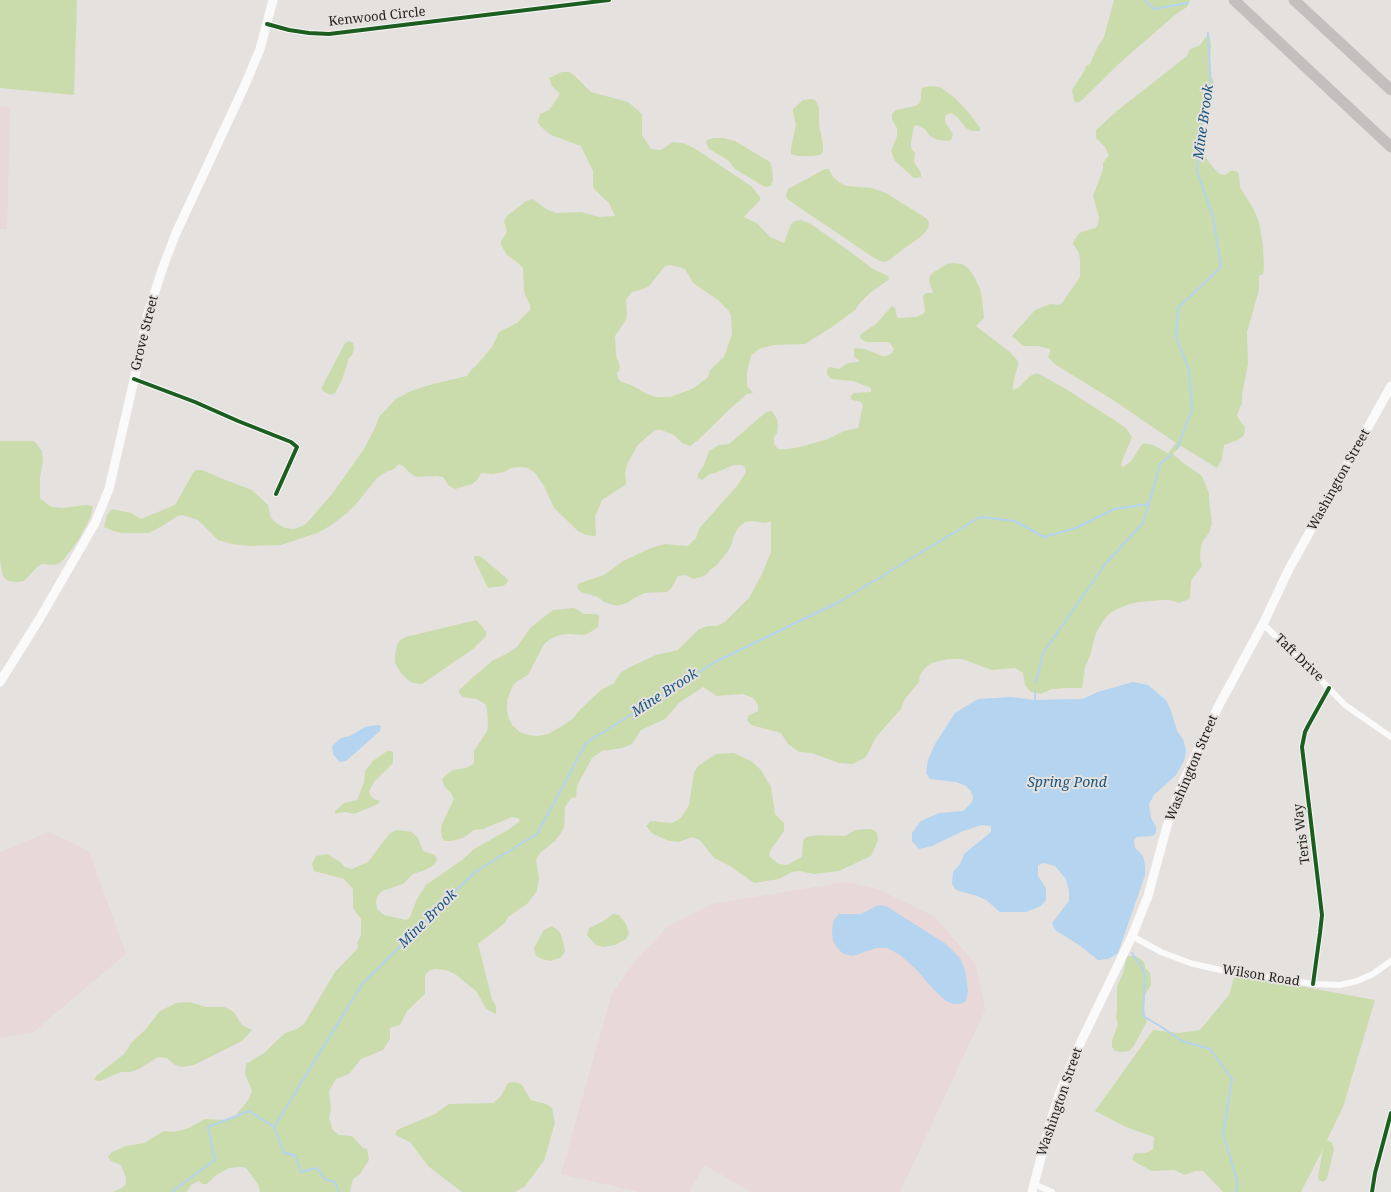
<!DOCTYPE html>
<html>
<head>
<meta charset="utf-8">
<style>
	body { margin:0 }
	canvas { display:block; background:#e4e1df }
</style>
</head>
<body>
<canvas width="1391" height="1192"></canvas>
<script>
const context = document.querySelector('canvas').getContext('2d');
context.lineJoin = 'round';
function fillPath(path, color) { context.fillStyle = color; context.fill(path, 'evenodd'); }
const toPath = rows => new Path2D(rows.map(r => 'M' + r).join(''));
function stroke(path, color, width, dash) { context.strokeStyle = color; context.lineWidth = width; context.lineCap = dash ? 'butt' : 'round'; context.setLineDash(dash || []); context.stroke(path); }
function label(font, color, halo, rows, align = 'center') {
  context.font = font + ' "Noto Serif",serif'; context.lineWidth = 4; context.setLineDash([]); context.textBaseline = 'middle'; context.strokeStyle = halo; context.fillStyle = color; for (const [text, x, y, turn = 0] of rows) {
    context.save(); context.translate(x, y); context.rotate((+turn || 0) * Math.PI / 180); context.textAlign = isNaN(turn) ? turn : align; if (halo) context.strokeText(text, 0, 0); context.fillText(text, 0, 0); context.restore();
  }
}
fillPath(toPath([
	[0,106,10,107,7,229,0,229],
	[49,832,89,851,126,954,32,1033,0,1038,0,852],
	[846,882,877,889,934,916,976,965,985,1010,900,1192,752,1192,704,1165,689,1192,639,1192,561,1174,612,993,636,960,668,926,712,904]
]), '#e8d8d7');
fillPath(toPath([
	[0,0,77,0,74,95,0,88],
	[1114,0,1190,0,1190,1,1187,7,1175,15,1123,60,1081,101,1077,103,1074,101,1072,90,1085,70,1086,66,1090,64,1097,48,1104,37],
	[1208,36,1210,38,1211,46,1209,71,1214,82,1210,92,1210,97,1204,106,1201,129,1201,148,1210,164,1218,173,1223,175,1227,174,1230,171,1236,171,1239,174,1240,187,1254,210,1259,222,1263,246,1264,268,1263,274,1259,276,1259,290,1247,332,1248,364,1242,395,1242,403,1237,415,1238,418,1245,427,1244,435,1238,440,1224,445,1222,459,1217,468,1181,446,1173,454,1182,462,1202,476,1209,493,1209,500,1212,523,1209,533,1203,541,1201,546,1200,558,1202,566,1191,581,1190,596,1189,599,1179,603,1170,600,1163,600,1138,602,1127,605,1117,609,1109,614,1103,621,1096,633,1090,656,1085,667,1082,688,1066,688,1052,689,1041,694,1031,692,1025,685,1023,673,1015,668,992,670,962,659,948,659,932,663,925,668,920,675,919,682,904,700,901,709,876,737,866,757,853,764,839,763,812,753,799,752,788,744,781,733,751,725,747,720,748,716,758,711,758,705,753,698,743,694,717,696,703,687,679,703,665,719,641,730,632,744,622,748,602,751,592,758,577,786,576,798,572,797,565,807,564,827,561,833,555,841,540,853,536,860,539,878,537,891,527,904,508,917,505,923,478,944,492,999,496,1006,496,1014,486,1009,477,992,455,974,446,970,435,969,429,971,425,975,425,994,407,1011,400,1025,390,1028,390,1039,383,1050,361,1059,349,1074,336,1079,329,1091,331,1109,329,1118,333,1130,339,1135,352,1136,363,1148,367,1149,369,1160,360,1174,353,1179,350,1191,351,1192,260,1192,258,1184,246,1168,241,1167,229,1168,215,1176,207,1184,202,1184,199,1181,191,1185,187,1192,113,1192,122,1188,126,1184,126,1178,121,1165,111,1161,108,1157,112,1152,126,1146,144,1143,164,1131,174,1132,189,1128,205,1119,225,1120,236,1115,249,1099,252,1091,245,1074,246,1064,264,1053,285,1033,297,1029,304,1024,335,972,358,948,357,943,361,935,361,919,353,908,353,889,344,879,314,871,312,864,316,856,327,854,339,861,345,867,352,869,368,862,390,833,397,830,412,832,418,838,423,851,435,855,437,860,434,865,425,870,413,874,403,884,382,891,377,897,376,902,377,909,384,915,406,920,410,917,417,899,426,885,462,860,474,849,508,830,520,821,518,818,512,817,483,829,474,830,463,838,451,841,445,841,442,838,441,831,442,824,454,799,451,793,444,786,442,779,447,774,453,770,466,768,472,765,474,762,474,751,487,731,488,726,487,709,485,704,476,699,463,697,459,693,459,690,478,673,492,661,508,653,517,647,530,628,553,610,574,608,584,614,595,614,599,615,599,619,598,627,589,633,584,635,568,634,560,635,550,639,544,644,528,675,516,682,512,687,507,701,507,709,508,716,512,725,520,732,528,735,538,736,548,734,562,726,574,718,577,713,589,701,601,690,614,683,620,673,630,667,656,655,678,650,699,629,708,626,717,626,726,621,749,598,762,574,771,552,771,521,766,523,752,521,745,522,739,527,734,535,731,546,728,551,717,565,709,571,707,574,701,577,693,579,686,575,678,576,671,589,667,592,645,593,634,598,627,603,617,606,604,602,598,597,581,592,578,589,577,585,580,583,604,575,623,561,651,548,665,544,687,546,691,543,696,538,699,529,704,523,736,487,743,477,746,472,745,467,742,465,734,465,715,473,710,474,702,480,698,478,698,474,704,465,709,451,719,445,729,444,766,412,772,411,777,419,778,426,777,433,774,437,774,444,778,449,788,449,800,447,828,439,844,431,858,428,863,405,861,402,852,400,850,396,854,393,871,392,871,388,853,381,831,379,827,374,827,369,830,367,839,369,848,363,859,362,858,359,855,358,854,355,854,350,855,348,865,349,882,356,887,356,892,353,894,349,890,343,886,342,866,342,860,338,861,334,876,324,892,306,895,308,897,317,899,318,915,317,923,314,925,311,923,296,926,293,933,293,929,281,930,276,934,272,947,264,953,263,962,264,968,268,974,276,980,289,982,298,984,318,976,326,1011,353,1018,361,1018,365,1013,384,1013,390,1018,388,1030,376,1037,373,1066,389,1114,420,1126,428,1132,437,1122,461,1121,466,1124,467,1131,461,1140,447,1144,443,1153,445,1168,453,1176,443,1113,400,1056,365,1048,357,1050,352,1050,349,1038,346,1023,346,1012,336,1035,310,1050,304,1058,305,1062,303,1080,277,1080,260,1079,253,1073,244,1073,242,1079,233,1095,228,1098,225,1099,217,1093,196,1103,170,1103,163,1109,155,1105,147,1096,138,1096,130,1118,110,1187,56,1190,49,1199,46,1206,37],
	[562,72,569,72,574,75,591,92,628,102,639,111,642,115,642,135,651,149,661,150,673,142,683,143,694,148,751,186,760,197,760,200,744,217,758,224,770,237,784,243,791,224,795,221,801,220,811,224,845,248,873,269,888,276,889,279,887,281,871,292,860,303,855,310,832,327,805,344,774,345,759,349,751,356,747,373,747,386,753,393,747,394,729,410,698,440,690,446,682,443,674,435,661,430,655,430,648,436,638,445,628,462,625,473,626,482,625,485,602,500,595,517,596,534,595,536,586,535,578,531,554,508,544,486,535,473,528,468,520,467,511,468,504,472,493,474,481,473,478,479,472,484,455,489,449,486,443,477,436,476,416,477,409,472,403,466,399,464,394,469,386,472,377,478,357,503,347,513,330,526,317,533,281,545,250,546,232,544,218,540,198,520,183,515,178,516,162,526,149,533,121,533,111,530,104,527,107,515,112,509,131,513,141,519,175,505,193,473,196,470,202,470,223,479,252,490,268,505,271,518,278,524,285,528,294,529,305,525,332,494,364,449,375,428,379,417,396,399,411,391,433,384,467,376,472,369,476,366,492,347,499,332,517,323,530,310,530,305,526,297,524,291,523,268,518,263,507,255,501,245,501,241,507,232,504,221,507,216,526,201,533,199,546,209,556,213,581,212,599,217,615,216,609,203,596,191,593,187,593,171,581,146,551,135,540,126,538,122,540,114,549,110,560,94,552,86,549,78],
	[671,265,685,269,693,283,718,300,728,310,731,315,732,334,724,357,710,370,708,377,694,388,684,392,670,397,656,397,647,394,633,386,620,381,618,378,617,373,619,371,620,367,616,355,615,336,626,320,627,315,626,300,628,297,632,292,643,289,649,286,665,266],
	[930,86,940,87,955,98,970,114,980,128,980,131,972,131,966,128,957,117,951,113,946,115,945,119,945,122,953,134,952,138,949,141,938,140,930,136,925,129,917,125,914,126,911,142,911,148,915,153,914,162,921,173,921,177,917,178,914,178,895,161,892,154,891,151,897,136,897,128,892,120,892,114,896,110,915,106,919,104,921,99,921,93,922,88],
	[811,99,815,100,819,107,819,125,823,144,823,152,820,155,812,156,798,156,791,154,791,148,796,125,793,113,793,109,803,100],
	[714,138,724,138,735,141,770,162,772,168,773,179,771,186,765,187,735,169,728,160,709,149,706,143,707,140],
	[825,169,829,169,833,177,840,183,847,186,872,188,886,193,926,218,929,222,928,228,923,235,902,250,892,258,886,262,880,261,874,258,787,199,786,195,788,189],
	[349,341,353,343,354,349,352,355,349,358,342,380,335,393,331,395,326,393,322,390,322,387,345,343],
	[0,441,33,441,36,443,42,451,43,460,40,478,40,498,47,504,52,507,62,508,86,505,92,506,93,508,90,518,78,541,64,559,61,562,55,565,42,564,37,567,24,581,17,582,8,581,3,576,0,560],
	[474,556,479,556,485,560,504,576,508,580,507,583,503,586,488,588,474,559],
	[476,620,481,625,486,632,486,636,473,649,422,684,413,683,409,681,401,673,395,663,395,655,397,645,400,640,406,637],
	[387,751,391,751,393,752,393,763,374,782,369,791,370,795,374,799,380,801,378,804,354,814,345,812,335,814,335,811,344,803,357,800,358,798,364,782,365,771,373,761],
	[734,753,751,761,761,770,771,787,775,814,784,823,784,831,772,848,769,854,771,858,779,864,787,865,802,857,803,841,806,837,818,835,845,836,855,830,867,829,872,829,877,833,878,841,871,856,839,871,814,874,800,871,792,872,779,879,754,883,730,866,714,858,700,840,692,837,679,842,669,841,653,834,646,826,651,821,672,823,681,818,689,805,694,772,698,766,716,754],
	[613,914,619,915,626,924,629,933,626,939,615,945,603,947,596,945,587,935,589,928,602,922],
	[552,926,560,932,564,945,565,952,560,958,550,961,542,959,536,956,534,948,544,930],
	[1127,956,1135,956,1142,960,1145,964,1145,968,1150,973,1151,980,1151,985,1145,995,1143,1006,1147,1021,1134,1046,1129,1051,1122,1052,1115,1051,1112,1047,1112,1041,1118,1024,1116,1017,1117,1010,1117,987,1123,973],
	[1235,974,1375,1000,1343,1107,1327,1140,1332,1143,1334,1149,1327,1179,1323,1182,1319,1180,1318,1177,1323,1149,1301,1192,1223,1192,1203,1171,1195,1171,1185,1175,1174,1170,1152,1171,1135,1162,1132,1159,1135,1153,1146,1153,1153,1149,1154,1137,1126,1127,1095,1111,1153,1030,1179,1033,1200,1030,1229,995],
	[190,1002,206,1007,225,1007,234,1012,242,1025,252,1030,242,1041,194,1065,182,1067,175,1065,167,1058,158,1057,139,1069,130,1072,121,1072,100,1081,94,1080,96,1076,124,1054,131,1043,145,1030,160,1011,176,1003],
	[514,1082,521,1084,531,1100,546,1104,552,1108,555,1123,544,1161,525,1186,515,1192,462,1192,428,1166,410,1142,395,1135,397,1130,435,1114,449,1104,493,1103,501,1096,508,1083]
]), '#cbdcac');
fillPath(toPath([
	[1133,682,1148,685,1166,700,1171,711,1177,731,1183,739,1186,750,1184,761,1176,775,1154,795,1149,804,1151,818,1156,827,1156,832,1153,836,1136,837,1134,840,1135,848,1143,856,1145,865,1145,875,1119,950,1117,954,1108,959,1098,960,1079,945,1055,930,1052,923,1069,901,1069,891,1066,879,1055,866,1044,863,1038,865,1038,876,1046,888,1046,900,1041,906,1026,912,1000,912,986,900,977,896,956,890,952,884,953,872,960,864,964,854,991,832,991,826,982,825,963,831,932,846,919,849,912,841,912,833,921,821,939,813,963,811,972,802,973,797,971,791,966,786,956,782,930,779,926,773,928,760,935,744,955,713,978,699,1011,697,1035,700,1082,699,1098,692],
	[377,725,381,726,380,731,346,761,340,762,333,754,332,746,341,738,350,736,365,727],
	[878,905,886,906,946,944,960,958,965,970,968,991,966,1001,961,1004,954,1004,946,1001,934,990,916,969,900,955,887,948,876,948,853,956,844,954,839,950,833,941,832,933,833,921,839,914,861,914]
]), '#b4d4ef');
stroke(toPath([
	[1145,0,1154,9,1188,3],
	[1177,448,1192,410,1189,370,1176,337,1178,308,1221,267,1213,217,1197,171,1203,113,1211,88,1208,33],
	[1036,682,1043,653,1106,563,1143,523,1149,504],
	[1035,692,1035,701],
	[1132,953,1145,973,1143,1016,1160,1026,1182,1041,1210,1049,1232,1079,1223,1133,1238,1184,1236,1192],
	[274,1127,362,984,475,872,537,834,586,743,715,662,839,602,980,517,1015,521,1044,537,1076,528,1114,509,1149,504,1160,464,1171,455],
	[274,1127,284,1153,295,1155,301,1172,317,1168,325,1179,335,1182,339,1192],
	[171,1192,215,1160,208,1127,249,1111,274,1127]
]), '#b4d4ef', 2);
stroke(toPath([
	[267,24,289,30,309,33,329,34,609,0],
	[134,379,195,402,238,421,291,442,297,447,276,494],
	[1263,624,1320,679,1345,705,1391,737],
	[1132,936,1161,952,1190,963,1220,970,1313,984,1340,985,1357,981,1373,974,1391,961],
	[1313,984,1320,933,1322,915,1302,747,1305,732,1308,726,1329,688],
	[1034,1184,1052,1192],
	[1372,1192,1375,1173,1391,1113]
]), '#fbfafa', 6);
stroke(toPath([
	[0,682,40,618,95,523,109,489,137,367,144,332,148,313,163,267,176,233,245,85,260,49,273,0],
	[1032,1192,1050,1123,1060,1092,1078,1048,1132,936,1148,896,1167,826,1183,782,1218,707,1263,624,1289,569,1391,386]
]), '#fbfafa', 9);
stroke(toPath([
	[1234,0,1391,147],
	[1294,0,1391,90]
]), '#c4bfbe', 11);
stroke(toPath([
	[267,24,289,30,309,33,329,34,609,0],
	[134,379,195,402,238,421,291,442,297,447,276,494],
	[1313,984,1320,933,1322,915,1302,747,1305,732,1308,726,1329,688],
	[1372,1192,1375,1173,1391,1113]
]), '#1b5e20', 4);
label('13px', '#1f1e1d', '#e5e1de', [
	["Kenwood Circle",377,17,-6],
	["Grove Street",145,333,-76],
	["Washington Street",1339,480,-61],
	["Taft Drive",1299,658,44],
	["Washington Street",1192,768,-67],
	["Teris Way",1302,834,-97],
	["Wilson Road",1261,976,9],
	["Washington Street",1060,1102,-71]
]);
label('italic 14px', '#1a5680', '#e5e1de', [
	["Mine Brook",1204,122,-82],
	["Mine Brook",665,693,-33],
	["Spring Pond",1067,783],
	["Mine Brook",428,919,-45]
]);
</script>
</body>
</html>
